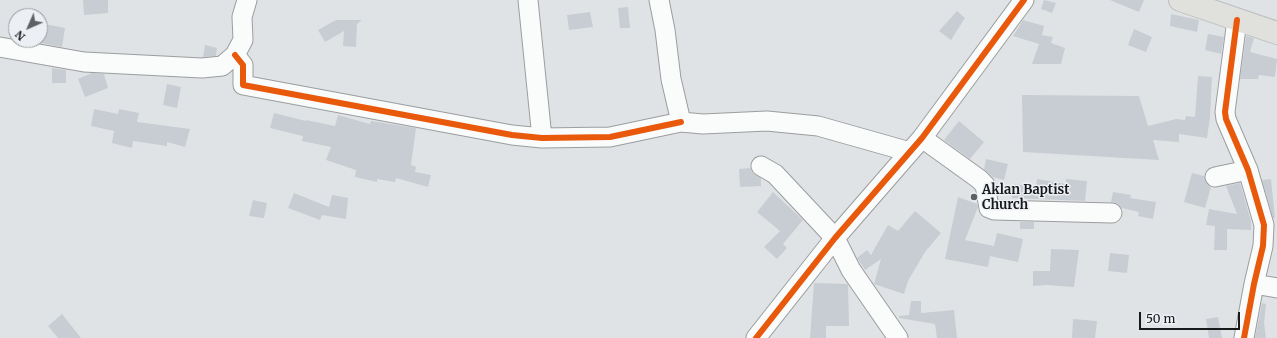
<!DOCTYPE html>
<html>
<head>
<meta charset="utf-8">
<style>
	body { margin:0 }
	#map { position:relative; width:1277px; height:338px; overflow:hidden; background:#e0e3e6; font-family:Merriweather,serif }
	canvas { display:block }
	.north { position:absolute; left:8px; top:8px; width:40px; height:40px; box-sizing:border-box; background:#ecf0f5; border:1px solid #979a9e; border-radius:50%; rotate:225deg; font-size:11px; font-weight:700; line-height:16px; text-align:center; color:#18191b }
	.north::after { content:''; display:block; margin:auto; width:14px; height:18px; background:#5e6062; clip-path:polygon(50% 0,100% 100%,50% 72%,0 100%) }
	.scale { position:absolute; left:1139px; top:312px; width:101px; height:18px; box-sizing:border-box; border:2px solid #18191b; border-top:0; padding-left:5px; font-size:12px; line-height:14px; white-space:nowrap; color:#18191b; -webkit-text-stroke:3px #ecf0f5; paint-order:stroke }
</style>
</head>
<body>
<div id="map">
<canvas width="1277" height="338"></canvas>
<div class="north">N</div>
<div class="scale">50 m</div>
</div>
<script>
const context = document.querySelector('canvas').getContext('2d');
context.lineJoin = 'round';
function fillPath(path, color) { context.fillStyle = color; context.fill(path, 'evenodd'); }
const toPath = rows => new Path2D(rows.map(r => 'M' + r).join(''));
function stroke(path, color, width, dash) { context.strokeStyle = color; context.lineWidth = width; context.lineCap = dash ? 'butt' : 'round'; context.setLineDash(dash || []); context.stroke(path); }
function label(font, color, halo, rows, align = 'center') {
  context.font = font + ' Merriweather,serif'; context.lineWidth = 3; context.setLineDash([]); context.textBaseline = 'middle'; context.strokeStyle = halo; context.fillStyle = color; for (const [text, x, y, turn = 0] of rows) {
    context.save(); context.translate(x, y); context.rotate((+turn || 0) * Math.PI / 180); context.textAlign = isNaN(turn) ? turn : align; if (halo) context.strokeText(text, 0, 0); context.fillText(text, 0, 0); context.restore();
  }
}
fillPath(toPath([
	[83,0,108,0,108,13,84,15],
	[1044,0,1056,3,1052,13,1041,9],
	[1110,0,1144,0,1139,12],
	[628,7,630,28,620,28,618,8],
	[957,11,965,18,951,40,939,31],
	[590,12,593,27,569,30,567,15],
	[1171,14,1199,20,1197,32,1170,26],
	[336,20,362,20,357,24,356,47,343,46,344,31,325,42,318,30],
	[1023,20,1044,26,1042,35,1053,37,1051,43,1065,48,1061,64,1032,64,1039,44,1013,36],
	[45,24,65,28,62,47,41,43],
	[1134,29,1152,37,1146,52,1128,45],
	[1208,34,1224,37,1221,54,1205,50],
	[1246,36,1254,38,1250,52,1277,59,1275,77,1259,75,1258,79,1240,79],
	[205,45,217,48,216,56,203,57],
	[52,68,66,70,66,83,52,83],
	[92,73,104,74,108,88,85,97,78,79],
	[1198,76,1212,77,1210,117,1207,138,1179,134,1179,142,1153,140,1159,160,1023,152,1022,95,1139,96,1148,126,1176,119,1185,120,1186,116,1195,117],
	[167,84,181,87,177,108,163,105],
	[94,109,118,114,119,109,139,113,137,122,190,129,185,147,167,142,167,146,133,141,132,148,112,143,114,131,91,126],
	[274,113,306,121,306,120,335,126,338,115,370,124,371,121,416,128,411,165,416,167,415,172,431,175,428,187,396,178,395,182,377,179,377,182,355,177,356,170,326,160,331,147,302,141,303,136,270,128],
	[959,121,984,142,970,159,944,140],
	[986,159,1008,164,1004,180,993,177,984,169],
	[750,168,752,172,761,178,761,186,740,187,739,169],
	[1192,173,1204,176,1207,184,1211,187,1205,208,1184,202],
	[1037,179,1066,184,1066,179,1087,181,1085,201,1012,198,1014,184,1036,187],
	[1271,179,1275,218,1273,218,1262,180],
	[1240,183,1251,221,1251,230,1227,229,1227,250,1214,250,1215,226,1206,225,1209,209,1237,214,1226,186],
	[773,192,803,220,783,244,787,248,777,259,764,247,780,231,757,212],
	[1113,192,1131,195,1130,198,1156,202,1153,219,1138,216,1139,212,1122,208,1117,203,1111,202],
	[294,193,329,207,332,195,348,198,346,219,322,215,320,220,288,208],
	[958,197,977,204,978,207,965,240,994,246,997,233,1023,239,1018,262,990,256,988,267,945,259],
	[253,200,267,203,264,218,249,216],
	[915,211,941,233,925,252,908,281,904,294,874,284,881,259,865,270,857,258,867,250,871,255,888,225,898,231],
	[1020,222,1034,222,1034,229,1020,229],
	[1051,249,1079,250,1074,287,1047,285,1033,286,1033,271,1050,271],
	[1110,253,1129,255,1127,273,1108,271],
	[814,283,848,284,849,326,826,326,826,338,810,338],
	[911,301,921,301,921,313,954,310,957,338,937,338,935,324,899,318,899,316,909,315],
	[1262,303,1266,304,1264,323,1266,338,1255,338],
	[62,314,81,338,58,338,48,326],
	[1218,317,1222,338,1209,338,1206,319],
	[1073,319,1097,321,1095,338,1072,338]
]), '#c8cdd3');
const minor = toPath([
	[528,0,542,138],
	[659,0,665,30,671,79,681,122,703,124,767,121,818,126,910,152],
	[1237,20,1225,112,1226,119,1248,170,1264,225,1263,246,1254,284,1244,338],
	[0,47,84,62,202,68,222,66,235,55,243,40,242,17,247,0],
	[235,55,243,65,243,85,512,135,542,138,610,137,681,122],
	[922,138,979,179,985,185,989,208,994,210,1112,213],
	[761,166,775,174,835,238,851,270,898,338],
	[1215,177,1248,170],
	[1254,284,1277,288],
	[756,338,835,238,922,138,1024,0]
]);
const major = toPath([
	[1180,0,1277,33]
]);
stroke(minor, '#9b9d9e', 21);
stroke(major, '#bdbec0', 24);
stroke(minor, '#fafbfb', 19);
stroke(major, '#e0e1dd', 22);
stroke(toPath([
	[1237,20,1225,112,1226,119,1248,170,1264,225,1263,246,1254,284,1244,338],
	[235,55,243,65,243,85,512,135,542,138,610,137,681,122],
	[756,338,835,238,922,138,1024,0]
]), '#e8590c', 6);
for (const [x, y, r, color] of [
	[974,197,4,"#5e6062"]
]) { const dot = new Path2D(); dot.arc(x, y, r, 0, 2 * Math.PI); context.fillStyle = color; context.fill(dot); stroke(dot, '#ecf0f5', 1.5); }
label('bold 13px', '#18191b', '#ecf0f5', [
	["Aklan Baptist",982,190],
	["Church",982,205]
], 'left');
</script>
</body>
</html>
